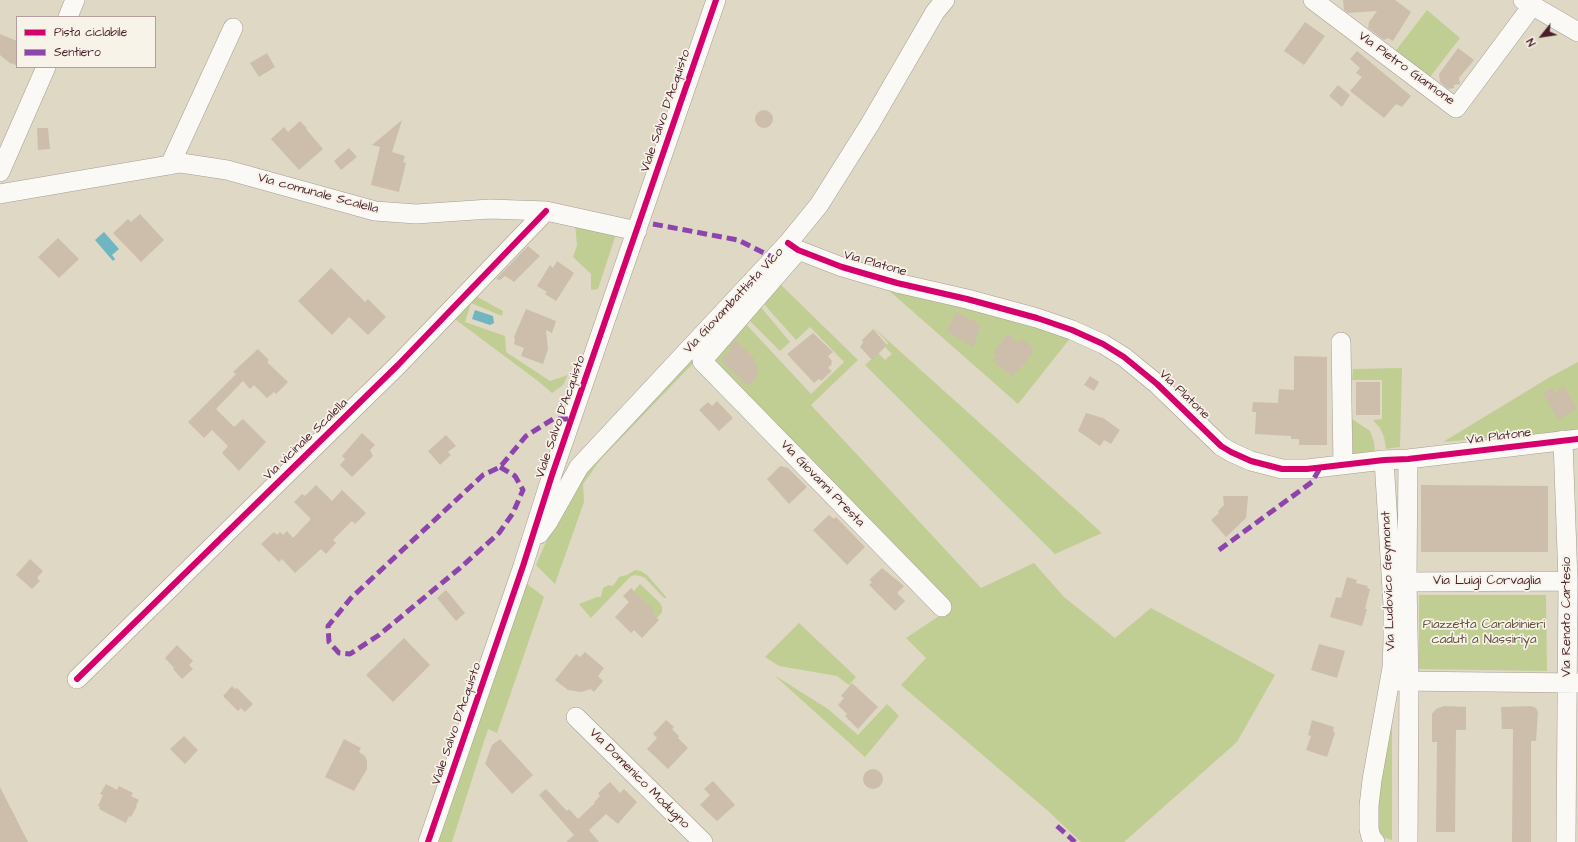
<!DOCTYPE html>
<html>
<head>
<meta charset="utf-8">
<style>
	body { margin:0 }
	#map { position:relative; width:1578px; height:842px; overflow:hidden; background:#dfd8c4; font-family:"Architects Daughter",sans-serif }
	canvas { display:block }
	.legend { position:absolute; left:16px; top:16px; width:140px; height:52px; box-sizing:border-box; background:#f7f3e8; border:1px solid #b29e9c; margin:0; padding:5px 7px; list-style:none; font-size:12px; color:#4a1f2b }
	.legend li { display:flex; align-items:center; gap:8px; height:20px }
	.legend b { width:20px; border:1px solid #b29e9c }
	.north { position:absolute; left:1522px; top:16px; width:40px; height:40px; -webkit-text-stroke:3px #f7f3e8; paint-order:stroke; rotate:240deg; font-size:11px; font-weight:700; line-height:16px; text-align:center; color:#4a1f2b }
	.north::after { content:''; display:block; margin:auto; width:14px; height:18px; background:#4a1f2b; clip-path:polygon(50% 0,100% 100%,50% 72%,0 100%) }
</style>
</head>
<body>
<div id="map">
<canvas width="1578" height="842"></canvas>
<ul class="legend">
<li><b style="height:5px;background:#d6006c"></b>Pista ciclabile</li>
<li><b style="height:5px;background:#8e44ad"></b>Sentiero</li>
</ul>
<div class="north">N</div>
</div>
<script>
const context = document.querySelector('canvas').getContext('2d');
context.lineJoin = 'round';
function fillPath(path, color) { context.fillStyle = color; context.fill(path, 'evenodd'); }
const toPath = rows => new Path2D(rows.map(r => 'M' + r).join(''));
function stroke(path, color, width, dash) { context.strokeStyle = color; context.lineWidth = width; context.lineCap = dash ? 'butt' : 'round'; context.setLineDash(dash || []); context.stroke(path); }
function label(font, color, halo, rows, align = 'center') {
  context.font = font + ' "Architects Daughter",sans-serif'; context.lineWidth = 3.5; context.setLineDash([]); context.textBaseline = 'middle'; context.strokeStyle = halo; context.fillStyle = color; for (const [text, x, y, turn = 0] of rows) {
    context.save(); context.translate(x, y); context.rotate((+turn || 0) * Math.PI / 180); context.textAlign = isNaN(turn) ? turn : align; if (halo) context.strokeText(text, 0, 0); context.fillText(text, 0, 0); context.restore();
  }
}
fillPath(toPath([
	[1427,10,1460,38,1427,81,1394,53],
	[575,223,616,234,598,289,591,290,591,274,573,257,577,245],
	[776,280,858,360,811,405,981,588,1034,563,1064,597,1115,638,1151,608,1275,675,1237,742,1124,842,1081,842,1048,811,901,685,926,658,906,638,951,608,711,358,744,322,811,394,844,362,810,327,796,340,762,302],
	[885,287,1072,336,1018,404],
	[472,294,503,311,502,316,471,303,465,322,505,336,506,352,550,381,568,375,563,385,552,393,538,381,452,317],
	[759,305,790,342,780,351,748,319],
	[873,327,1102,533,1055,554,865,365,878,353,885,360,892,354,885,347,888,343],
	[703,344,704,352,601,459,583,484,584,502,555,584,536,565,553,526,581,480,597,459],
	[1578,362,1578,430,1443,442,1550,377],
	[1402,368,1400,447,1386,449,1384,437,1380,428,1373,420,1382,419,1382,380,1352,380,1353,369],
	[1352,419,1370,431,1374,442,1375,452,1353,454],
	[635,570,641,571,647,575,667,598,664,598,645,578,640,576,634,575,630,577,591,618,579,604,597,597,601,597,603,588,609,585,613,586,619,577,627,575],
	[526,583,544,597,497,733,488,729,452,842,436,842],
	[640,584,660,603,662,607,662,612,657,618,652,613,654,611,634,591],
	[1419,595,1546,595,1547,671,1419,669],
	[799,623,856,677,849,685,837,676,779,666,765,657],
	[774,675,828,709,858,735,887,704,899,716,865,757],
	[1392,708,1392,840,1378,836,1373,819]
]), '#c0ce94');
fillPath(toPath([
	[104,232,119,249,112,255,115,259,113,261,95,240],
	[475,310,493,316,494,323,490,325,472,319]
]), '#70b6c1');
fillPath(toPath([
	[1343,0,1395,0,1411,12,1393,41,1388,38,1384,40,1368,28,1369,22,1377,11,1348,13,1344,10],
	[1305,22,1325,36,1304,65,1284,51],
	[0,34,17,41,17,66,12,63,11,64,0,55],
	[1458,48,1474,60,1459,78,1460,84,1454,85,1454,88,1448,89,1440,82,1439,74],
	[1357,51,1411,96,1402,107,1396,104,1384,118,1350,91,1362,77,1356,73,1360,68,1350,59],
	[267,53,275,67,259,77,250,63],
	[1338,85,1350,95,1342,107,1329,96],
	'755 119a9 9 0 1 1 18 0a9 9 0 1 1-18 0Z',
	[402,120,392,152,405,156,403,162,406,163,399,192,371,185,380,147,372,145],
	[300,121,307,128,306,129,323,149,299,170,271,139,284,127,288,132],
	[37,128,48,128,50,149,38,150],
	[349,148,357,157,341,170,334,161],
	[140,214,164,240,141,262,113,233,128,219,131,222],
	[58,238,79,259,59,278,38,257],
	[528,246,540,256,514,282,505,276,500,280,496,279],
	[557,261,574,273,556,301,545,294,547,292,537,286,550,265,553,268],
	[331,268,365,302,368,299,386,317,368,335,349,317,332,335,298,301],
	[526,309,556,321,552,333,546,330,548,349,543,364,521,356,524,348,514,344,515,341,514,337],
	[956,312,981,325,977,333,979,334,973,347,946,331],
	[873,329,887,345,872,360,860,347,863,343,862,340],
	[813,333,833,352,828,356,832,361,831,362,832,364,828,368,832,371,821,381,819,379,814,383,787,354],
	[1008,334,1019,343,1022,339,1033,348,1032,350,1034,352,1012,377,993,361,997,356,993,353],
	[736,340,755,359,753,361,759,368,756,374,758,376,748,386,721,360,731,350,728,347],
	[258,349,269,360,267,362,288,382,276,394,274,392,267,398,254,385,250,389,243,381,216,409,234,427,243,419,266,442,239,471,222,453,228,446,212,430,204,438,188,422,236,374,233,372],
	[1294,356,1327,357,1327,445,1299,445,1299,439,1291,439,1291,436,1255,434,1256,412,1252,412,1253,402,1278,403,1279,389,1294,390],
	[1090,376,1099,382,1094,391,1084,385],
	[1356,382,1380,382,1380,415,1356,415],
	[1564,387,1577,409,1558,420,1543,393,1552,388,1554,393],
	[717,401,733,418,719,431,699,410,708,402,712,406],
	[1086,413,1103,418,1120,430,1111,444,1104,440,1100,446,1078,431],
	[362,433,375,445,370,450,373,456,352,477,340,465,345,459,342,456],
	[446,435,456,446,448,452,451,455,440,465,428,451],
	[780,466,788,468,807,487,789,504,767,479],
	[316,485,332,501,342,490,366,513,355,524,352,521,333,540,336,543,326,554,321,549,295,573,282,559,279,562,261,544,274,532,277,535,280,532,283,535,287,531,293,538,311,519,294,502,302,494,305,496],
	[1421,485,1548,486,1548,552,1421,552],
	[1223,496,1248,496,1246,518,1226,537,1211,520,1219,513,1218,511,1224,505],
	[829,515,834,519,836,517,865,547,847,565,813,530],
	[30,559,43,571,37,578,40,581,32,589,16,575],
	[882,568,904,586,897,593,905,601,895,611,869,585,872,582,869,580],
	[1347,577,1357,580,1356,583,1368,586,1367,588,1370,589,1365,609,1367,609,1362,626,1330,617,1336,597,1341,598],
	[631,588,655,611,652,613,659,620,642,638,634,630,631,633,615,617,629,602,623,596],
	[446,590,465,613,456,621,437,598],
	[404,638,430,665,393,702,366,675],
	[1319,644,1345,651,1337,678,1311,670],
	[177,645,193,661,189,665,193,669,182,679,173,669,174,668,165,658],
	[585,652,604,668,598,676,603,681,594,692,591,689,581,692,568,690,555,680,576,654,580,657],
	[852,683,878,707,858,729,845,716,847,714,838,705,844,698,841,696],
	[232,686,235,689,237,688,253,704,245,712,241,708,238,711,223,696],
	[1444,706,1466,707,1466,730,1456,730,1455,832,1436,832,1437,742,1432,742,1432,714,1436,709],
	[1531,706,1536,708,1538,712,1536,741,1531,741,1531,842,1512,842,1513,729,1502,729,1501,707],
	[666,720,674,727,672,729,679,736,678,738,688,748,668,769,647,749,657,738,653,734],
	[1312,720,1334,727,1333,732,1335,733,1327,757,1306,750,1311,736,1308,735],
	[184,736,198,750,185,764,170,749],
	[344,739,361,748,359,752,365,756,367,761,367,769,354,791,325,777],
	[500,739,533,775,512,794,485,764,492,745],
	'863 779a10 10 0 1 1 20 0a10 10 0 1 1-20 0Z',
	[713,781,735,805,717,821,700,805,710,795,704,789],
	[610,782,620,793,624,789,637,802,618,824,606,814,589,830,599,842,566,842,574,835,539,795,546,789,567,811,569,809,578,819,595,803,594,802,600,796,598,793],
	[106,784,117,790,119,786,133,793,131,796,139,800,136,805,137,806,131,817,129,816,126,823,99,809,100,807,98,806,103,795,100,794],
	[0,787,28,842,0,842]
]), '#cdbeab');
const minor = toPath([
	[1313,0,1456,108,1532,6],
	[1523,0,1578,32],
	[68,17,75,0],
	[170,165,233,28],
	[0,172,46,67],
	[0,194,181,163,227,170,375,211,416,214,490,209,546,211,637,231],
	[788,243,798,250,842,267,897,283,967,299,1037,318,1072,330,1103,344,1124,357,1157,384,1221,446,1231,452,1251,461,1282,469,1307,469,1384,460,1408,459,1578,439],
	[795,254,702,361,942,607],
	[1341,342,1343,465],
	[1563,440,1568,581,1566,842],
	[1408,459,1407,582,1409,682,1408,842],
	[539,534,548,522,579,467,788,243,819,205,870,124,935,12,945,0],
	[1407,582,1568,581],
	[77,679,398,365,546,211],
	[1397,681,1578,683],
	[576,717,703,842],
	[428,842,523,566,552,475,716,0],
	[1375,842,1371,837,1369,829,1369,806,1372,780,1392,668,1393,641,1393,605,1384,460]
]);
stroke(minor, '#a59c92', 20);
stroke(minor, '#faf9f6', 19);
stroke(toPath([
	[653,224,738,240,774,258],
	[500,467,515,476,523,490,513,513,499,533,460,568,379,635,350,654,339,653,329,642,328,626,351,598,483,475,500,467,526,436,553,419,571,419],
	[1219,550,1312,482,1320,468],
	[1057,826,1075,842]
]), '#8e44ad', 5, [10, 5]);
stroke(toPath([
	[788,243,798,250,842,267,897,283,967,299,1037,318,1072,330,1103,344,1124,357,1157,384,1221,446,1231,452,1251,461,1282,469,1307,469,1384,460,1408,459,1578,439],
	[77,679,398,365,546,211],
	[428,842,523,566,552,475,716,0]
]), '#d6006c', 6);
label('13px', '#4a1f2b', '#f7f3e8', [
	["Via Pietro Giannone",1406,69,36],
	["Viale Salvo D'Acquisto",666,111,-71],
	["Via comunale Scalella",318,194,15],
	["Via Platone",875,264,16],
	["Via Giovambattista Vico",734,301,-47],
	["Via Platone",1184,395,44],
	["Viale Salvo D'Acquisto",561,417,-71],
	["Via Platone",1499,437,-7],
	["Via vicinale Scalella",306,440,-44],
	["Via Giovanni Presta",822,484,46],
	["Via Ludovico Geymonat",1389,581,-92],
	["Via Luigi Corvaglia",1487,581],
	["Via Renato Cartesio",1567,617,-90],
	["Viale Salvo D'Acquisto",457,724,-71],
	["Via Domenico Modugno",639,779,45]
]);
label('13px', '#66513e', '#f7f3e8', [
	["Piazzetta Carabinieri",1484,625],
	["caduti a Nassiriya",1484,640]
]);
</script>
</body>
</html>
